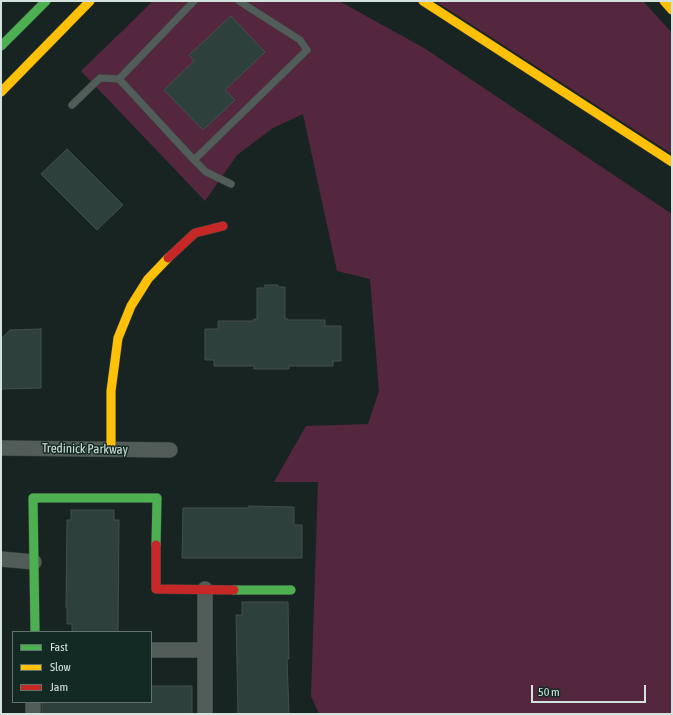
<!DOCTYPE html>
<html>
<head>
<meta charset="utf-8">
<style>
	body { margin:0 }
	#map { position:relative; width:673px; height:715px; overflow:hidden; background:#182421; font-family:"Asap Condensed",sans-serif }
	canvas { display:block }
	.frame { position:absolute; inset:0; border:2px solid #d4e2dd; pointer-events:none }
	.legend { position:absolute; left:12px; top:631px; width:140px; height:72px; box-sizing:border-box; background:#122a23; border:1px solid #60746d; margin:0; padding:5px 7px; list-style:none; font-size:12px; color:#d4e2dd }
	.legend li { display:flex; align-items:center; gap:8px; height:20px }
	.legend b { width:20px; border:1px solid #60746d }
	.scale { position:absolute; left:531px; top:685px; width:115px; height:18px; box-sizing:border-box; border:2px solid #d4e2dd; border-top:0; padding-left:5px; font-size:12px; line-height:14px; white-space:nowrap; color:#d4e2dd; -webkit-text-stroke:3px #122a23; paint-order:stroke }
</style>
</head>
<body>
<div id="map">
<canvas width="673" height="715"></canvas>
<div class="frame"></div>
<ul class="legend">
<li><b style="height:5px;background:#4caf50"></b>Fast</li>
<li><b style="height:5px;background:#ffc107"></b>Slow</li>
<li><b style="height:5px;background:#c62828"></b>Jam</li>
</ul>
<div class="scale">50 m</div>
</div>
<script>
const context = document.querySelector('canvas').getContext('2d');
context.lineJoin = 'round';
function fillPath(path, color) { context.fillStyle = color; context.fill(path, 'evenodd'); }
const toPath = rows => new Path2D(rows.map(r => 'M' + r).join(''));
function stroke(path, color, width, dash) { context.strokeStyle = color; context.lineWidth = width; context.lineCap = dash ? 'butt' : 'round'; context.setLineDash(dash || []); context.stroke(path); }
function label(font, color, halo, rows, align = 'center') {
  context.font = font + ' "Asap Condensed",sans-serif'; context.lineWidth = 3; context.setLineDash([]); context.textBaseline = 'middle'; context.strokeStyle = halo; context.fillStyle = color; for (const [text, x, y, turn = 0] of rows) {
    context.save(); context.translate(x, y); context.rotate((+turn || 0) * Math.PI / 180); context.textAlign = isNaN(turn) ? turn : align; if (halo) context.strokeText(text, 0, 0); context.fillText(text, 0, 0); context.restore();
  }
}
fillPath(toPath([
	[153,1,339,1,424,48,672,214,672,714,319,714,311,696,318,482,274,482,306,426,368,424,379,391,370,279,337,271,303,114,273,128,237,155,205,201,81,71],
	[435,1,643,1,672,33,672,154]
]), '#55273e');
const building = toPath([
	[231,16,265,52,225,90,235,100,203,130,164,90,194,61,189,55,231,16],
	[67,149,123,205,97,230,41,174,67,149],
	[265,285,278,285,278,287,285,287,285,319,288,319,288,320,325,320,325,326,341,326,341,361,333,361,333,366,289,366,289,369,254,369,254,366,214,366,214,360,205,360,205,329,218,329,218,321,254,321,254,319,257,319,257,288,265,288,265,285],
	[41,329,41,388,1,389,1,339,10,330,41,329],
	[249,506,294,507,294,525,302,525,302,558,182,558,183,508,249,508,249,506],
	[71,510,114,510,114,520,119,520,118,632,72,632,72,624,67,624,67,608,66,608,67,520,71,520,71,510],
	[242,602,288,602,289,659,287,659,289,714,238,714,236,615,242,615,242,602],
	[151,686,192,686,192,714,42,714,42,702,151,702,151,686]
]);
fillPath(building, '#2d403c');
stroke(building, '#444f4c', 1);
const lane = toPath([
	[119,79,194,160],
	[72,105,100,78,119,79,194,1],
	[231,184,206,172,194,160,307,50,300,40,239,1]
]);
const street = toPath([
	[1,448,170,450],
	[1,559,34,562],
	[205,589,205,714],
	[151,650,205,650],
	[33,714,33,702]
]);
const fast = toPath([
	[1,46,46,1],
	[234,590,291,590],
	[35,632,33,498,157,498,156,545]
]);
const slow = toPath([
	[423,1,672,162],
	[664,1,672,10],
	[1,92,90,1],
	[111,450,111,391,118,338,131,306,148,279,168,258]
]);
const jam = toPath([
	[168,258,195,233,223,226],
	[156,545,156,589,234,590]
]);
stroke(lane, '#36403c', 8);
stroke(street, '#36403c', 16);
stroke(fast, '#36403c', 10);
stroke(slow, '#36403c', 10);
stroke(jam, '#36403c', 10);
stroke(lane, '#525c58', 7);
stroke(street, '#525c58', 15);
stroke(fast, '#4caf50', 9);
stroke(slow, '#ffc107', 9);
stroke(jam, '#c62828', 9);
label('13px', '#d4e2dd', '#122a23', [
	["Tredinick Parkway",85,449,1]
]);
</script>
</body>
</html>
